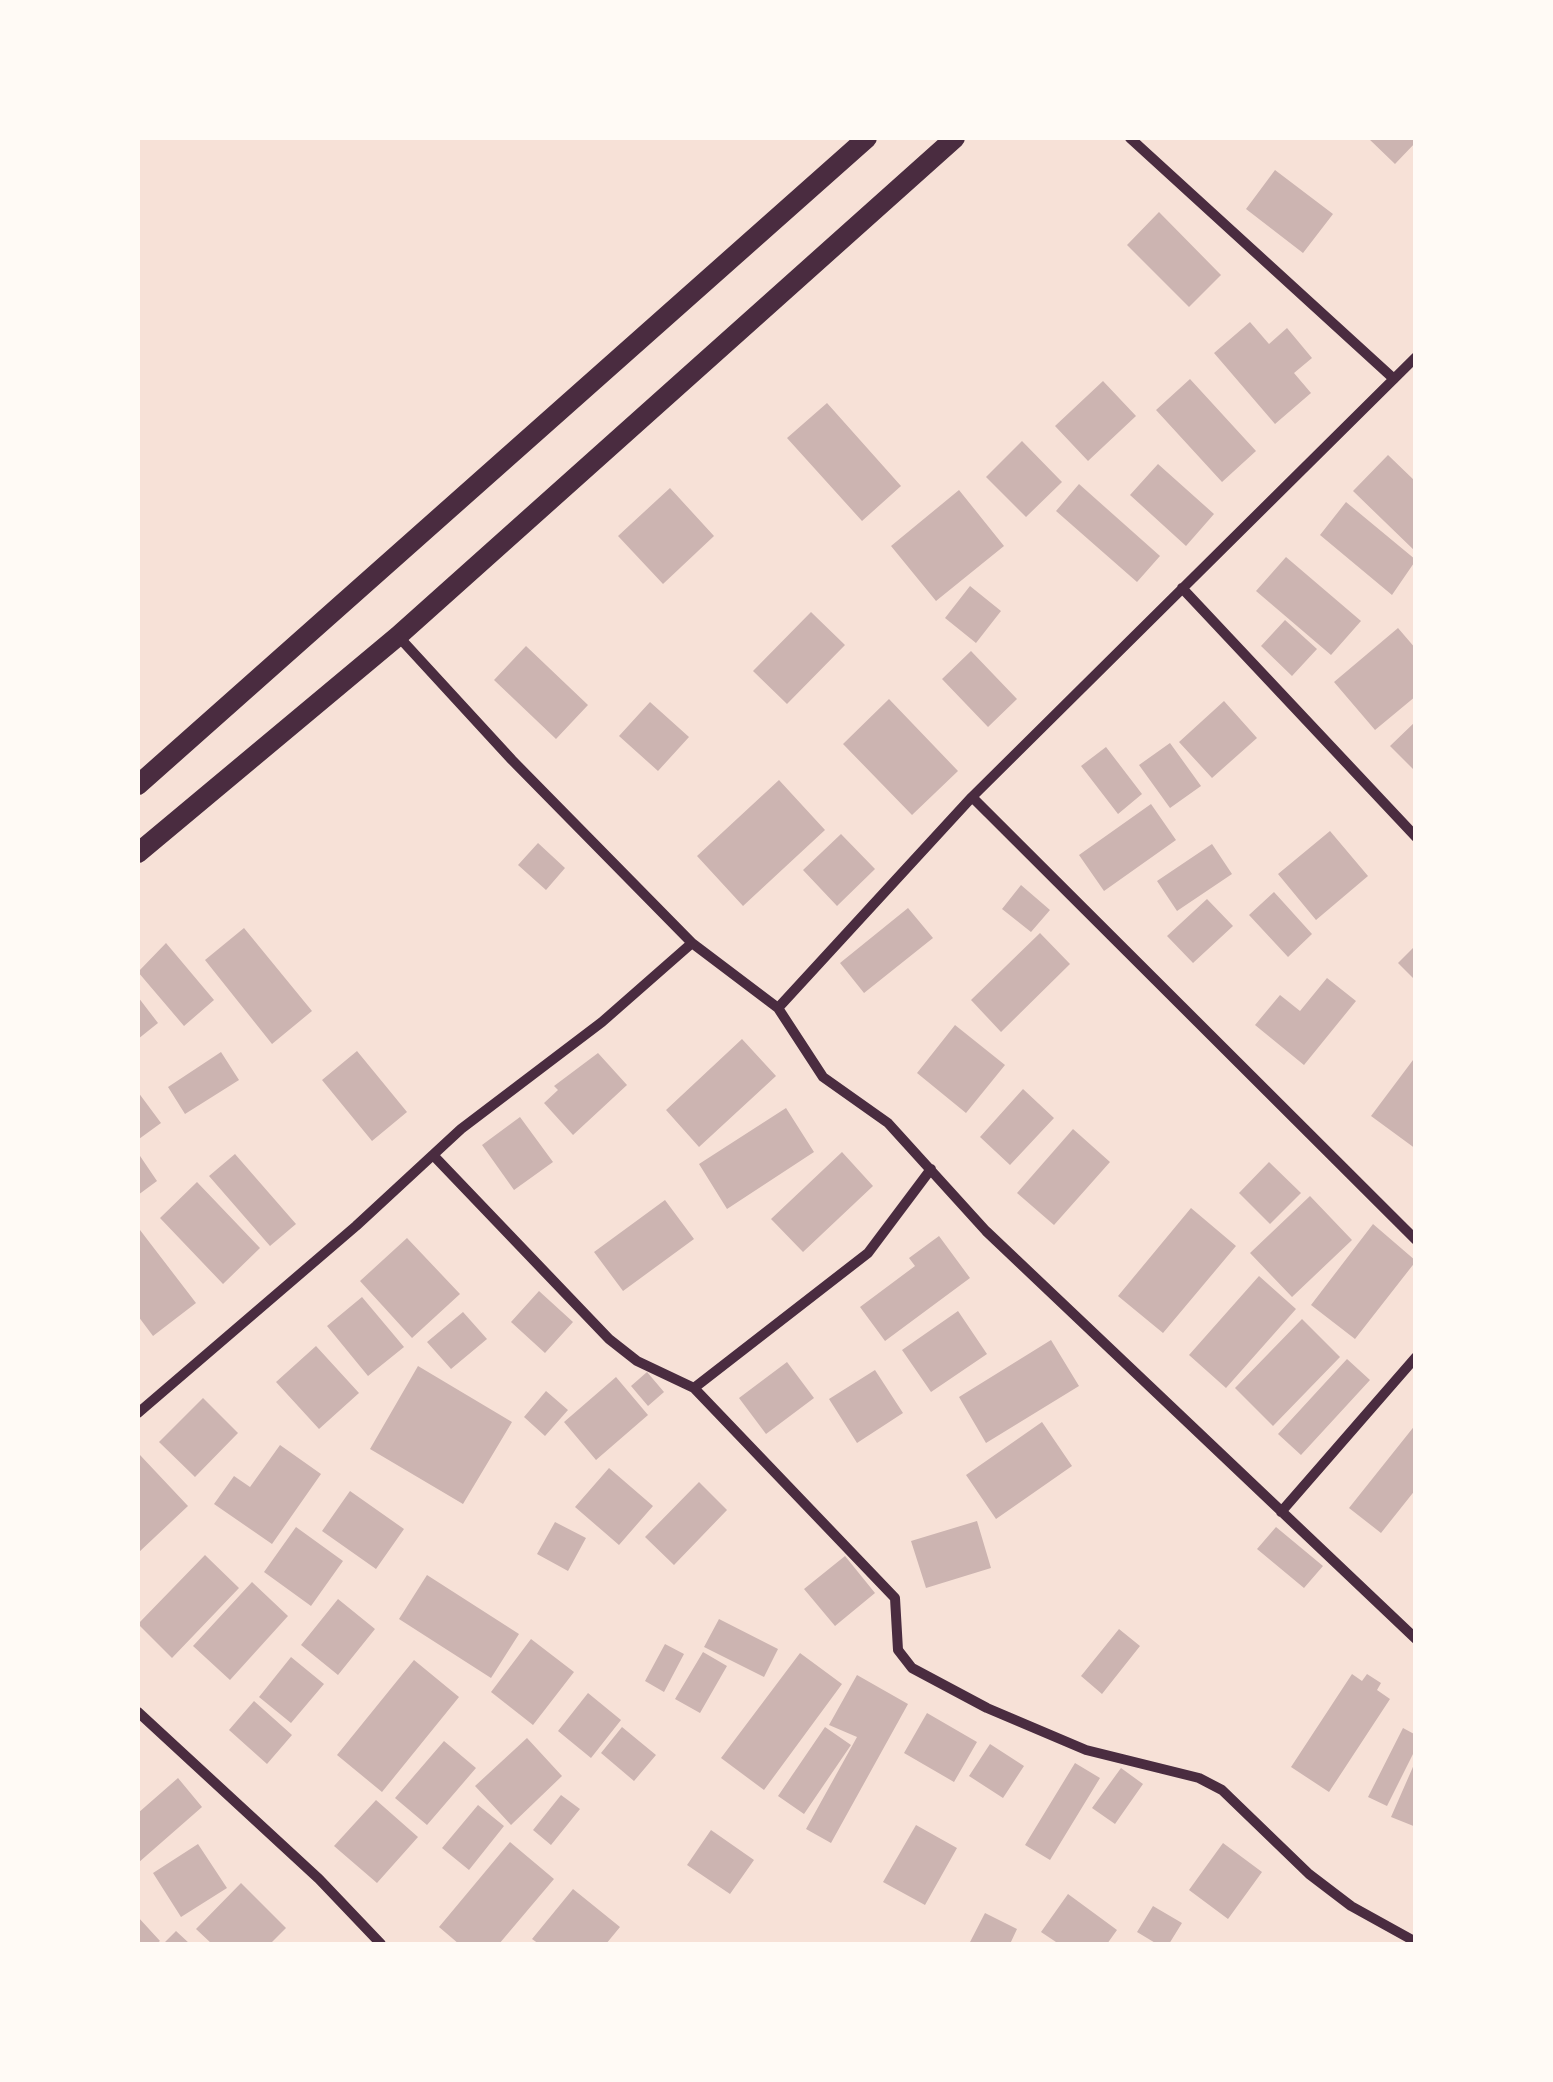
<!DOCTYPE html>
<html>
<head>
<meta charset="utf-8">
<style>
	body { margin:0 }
	#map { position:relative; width:1553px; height:2082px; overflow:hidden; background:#f7e1d7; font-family:"Times New Roman",serif }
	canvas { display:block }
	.frame { position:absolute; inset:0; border:140px solid #fffaf5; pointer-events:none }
</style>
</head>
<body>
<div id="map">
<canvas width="1553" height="2082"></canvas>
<div class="frame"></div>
</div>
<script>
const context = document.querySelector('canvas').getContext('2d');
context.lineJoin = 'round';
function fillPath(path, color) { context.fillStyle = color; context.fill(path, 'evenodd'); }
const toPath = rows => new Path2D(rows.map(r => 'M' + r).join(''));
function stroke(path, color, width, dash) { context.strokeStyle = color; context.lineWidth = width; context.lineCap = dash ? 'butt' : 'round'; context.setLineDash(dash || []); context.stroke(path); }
fillPath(toPath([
	[1368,138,1416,138,1416,142,1395,164],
	[1275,170,1333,214,1303,253,1246,209],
	[1159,212,1221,275,1189,307,1127,245],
	[1250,322,1269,344,1287,328,1312,358,1294,373,1311,393,1275,424,1214,353],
	[1190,379,1256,451,1222,482,1156,410],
	[1103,381,1136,416,1088,461,1055,426],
	[827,403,901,486,862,521,787,438],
	[1022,441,1062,482,1026,517,986,477],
	[1388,455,1416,482,1416,552,1353,491],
	[1158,464,1214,514,1186,546,1130,495],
	[1079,484,1160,556,1137,582,1056,511],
	[670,488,714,536,663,584,618,536],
	[959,490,1004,546,936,601,891,546],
	[1346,502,1416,560,1392,595,1320,535],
	[1286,557,1361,621,1331,655,1256,591],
	[970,586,1001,611,976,643,945,618],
	[811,612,845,645,787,704,753,671],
	[1285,620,1317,649,1292,676,1261,646],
	[1398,628,1416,649,1416,696,1375,730,1334,682],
	[526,646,588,705,556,739,494,680],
	[971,651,1017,699,988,727,942,679],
	[889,699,958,771,912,815,843,744],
	[1224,701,1257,738,1212,778,1179,742],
	[650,702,689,737,658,771,619,736],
	[1416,721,1416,772,1390,746],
	[1170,743,1201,786,1170,808,1139,765],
	[1106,747,1142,794,1118,814,1081,766],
	[779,780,825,830,743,906,697,856],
	[1151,804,1176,840,1104,891,1079,855],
	[1330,831,1368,876,1316,920,1278,874],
	[841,834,875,869,837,906,803,870],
	[538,843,565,868,546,890,518,865],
	[1212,844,1232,874,1177,911,1157,881],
	[1021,885,1050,910,1031,932,1002,909],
	[1274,892,1312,934,1288,957,1249,915],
	[1207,899,1233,926,1193,963,1167,936],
	[908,908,933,938,864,993,840,963],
	[244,928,312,1011,272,1044,205,960],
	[1040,933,1070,964,1001,1032,971,1000],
	[166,943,214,1000,184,1026,138,972],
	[1416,945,1416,981,1398,963],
	[1327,978,1356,1001,1304,1065,1255,1025,1280,995,1300,1011],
	[138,997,158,1023,138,1039],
	[955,1025,1005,1065,966,1113,917,1073],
	[742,1039,776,1076,699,1147,666,1110],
	[357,1051,407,1112,372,1141,322,1080],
	[221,1052,239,1080,185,1114,168,1087],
	[598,1053,627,1085,573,1135,544,1103,558,1090,554,1086],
	[1416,1056,1416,1149,1371,1116],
	[1023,1089,1054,1118,1010,1165,980,1137],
	[138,1092,161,1123,139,1139,138,1136],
	[786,1108,814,1152,727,1209,699,1164],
	[520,1117,553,1162,514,1190,482,1145],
	[1073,1129,1110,1162,1054,1225,1017,1193],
	[842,1152,873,1186,803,1252,771,1219],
	[138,1153,157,1181,138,1195],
	[235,1154,296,1224,270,1246,209,1176],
	[1269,1162,1301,1193,1270,1224,1239,1193],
	[197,1182,260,1248,223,1284,160,1218],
	[1310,1196,1352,1240,1292,1297,1250,1253],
	[665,1200,694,1239,623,1291,594,1252],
	[1191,1208,1236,1246,1163,1333,1118,1296],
	[1373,1224,1416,1261,1355,1339,1311,1305],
	[140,1230,196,1303,153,1336,138,1316],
	[939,1236,970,1278,885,1341,860,1307,915,1266,909,1258],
	[407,1238,460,1294,412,1338,360,1281],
	[1259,1276,1296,1309,1226,1388,1189,1355],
	[539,1291,573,1322,545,1353,511,1322],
	[362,1297,404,1347,368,1376,327,1326],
	[958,1311,987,1354,931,1392,902,1350],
	[463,1312,487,1339,451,1369,427,1342],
	[1302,1319,1340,1357,1273,1426,1235,1388],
	[1051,1340,1079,1386,986,1443,959,1397],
	[316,1346,359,1393,319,1429,276,1382],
	[1347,1359,1370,1380,1301,1455,1278,1434],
	[787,1362,814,1398,766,1434,739,1398],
	[418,1366,512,1422,463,1504,370,1449],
	[875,1370,903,1413,857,1443,829,1399],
	[647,1372,664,1392,648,1406,631,1386],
	[616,1377,648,1415,596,1460,564,1422],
	[546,1391,568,1410,545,1436,524,1417],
	[203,1398,238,1433,195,1477,159,1442],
	[1042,1422,1072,1466,996,1519,966,1475],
	[1416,1424,1416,1489,1381,1533,1349,1508],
	[280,1445,321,1474,272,1544,214,1504,234,1476,250,1487],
	[140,1455,188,1506,138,1553,138,1457],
	[609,1468,653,1506,619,1545,575,1507],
	[699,1482,727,1510,674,1565,645,1537],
	[350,1491,404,1529,376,1569,322,1531],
	[977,1521,991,1568,926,1588,911,1541],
	[555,1522,586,1538,568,1571,537,1554],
	[296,1527,343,1561,311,1606,264,1572],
	[1276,1527,1323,1566,1304,1588,1257,1549],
	[205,1555,239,1588,172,1658,138,1624],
	[845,1556,875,1593,835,1626,804,1589],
	[427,1575,519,1634,491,1678,399,1619],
	[252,1582,288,1616,230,1680,193,1646],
	[338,1599,375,1629,338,1675,301,1645],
	[719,1619,778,1649,764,1677,704,1647],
	[1119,1629,1140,1646,1102,1694,1081,1676],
	[531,1639,574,1672,533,1725,491,1692],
	[665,1644,684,1654,664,1692,645,1681],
	[703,1652,727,1666,700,1713,675,1699],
	[800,1653,842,1684,764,1790,721,1758],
	[291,1657,324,1684,291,1723,259,1697],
	[414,1660,459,1697,382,1792,337,1755],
	[1352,1674,1362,1681,1367,1674,1381,1683,1377,1690,1390,1699,1329,1792,1291,1767],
	[857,1675,908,1704,831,1843,806,1829,857,1737,829,1725],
	[588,1693,621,1720,591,1758,558,1731],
	[254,1701,292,1735,267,1764,229,1730],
	[927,1713,977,1742,954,1782,904,1753],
	[622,1727,656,1755,634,1781,601,1753],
	[825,1727,851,1745,804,1814,778,1796],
	[1403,1728,1416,1735,1416,1748,1387,1806,1368,1797],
	[527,1738,562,1776,511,1825,475,1786],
	[444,1741,476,1768,427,1825,395,1798],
	[990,1744,1024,1766,1003,1798,969,1776],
	[1416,1760,1416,1827,1391,1817],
	[1075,1763,1100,1778,1050,1860,1025,1845],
	[1121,1768,1143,1784,1115,1824,1092,1808],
	[178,1778,202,1807,138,1863,138,1813],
	[561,1795,580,1809,551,1845,533,1830],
	[376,1800,418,1837,377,1883,334,1846],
	[478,1805,504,1826,469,1870,442,1848],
	[916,1825,957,1848,925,1905,883,1882],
	[711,1830,754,1860,730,1894,687,1865],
	[510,1842,554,1879,499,1944,459,1944,439,1927],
	[1223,1843,1262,1872,1228,1919,1189,1890],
	[198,1844,227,1888,181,1917,153,1873],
	[241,1883,286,1928,270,1944,212,1944,196,1929],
	[573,1889,620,1927,606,1944,539,1944,532,1939],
	[1068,1894,1117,1930,1107,1944,1059,1944,1041,1932],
	[1153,1906,1182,1923,1169,1944,1157,1944,1137,1932],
	[985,1913,1017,1929,1010,1944,969,1944],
	[138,1917,160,1941,156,1944,138,1944],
	[176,1931,190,1944,163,1944]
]), '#ccb4b1');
stroke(toPath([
	[1130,138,1394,379],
	[1182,588,1416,837],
	[398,636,512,760,692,943,778,1008,823,1077,888,1123,986,1231,1416,1639],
	[972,797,1416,1240],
	[778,1008,972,797,1416,357],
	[433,1155,609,1339,637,1361,694,1388,895,1598,898,1650,912,1668,987,1708,1086,1750,1199,1778,1222,1790,1309,1874,1351,1906,1416,1942],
	[694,1388,868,1253,931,1169],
	[138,1413,356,1226,461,1129,602,1022,692,943],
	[1281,1512,1416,1357],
	[138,1712,319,1879,381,1944]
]), '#4a2c40', 10);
stroke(toPath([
	[138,785,867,138],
	[138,853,398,636,955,138]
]), '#4a2c40', 20);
</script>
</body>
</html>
